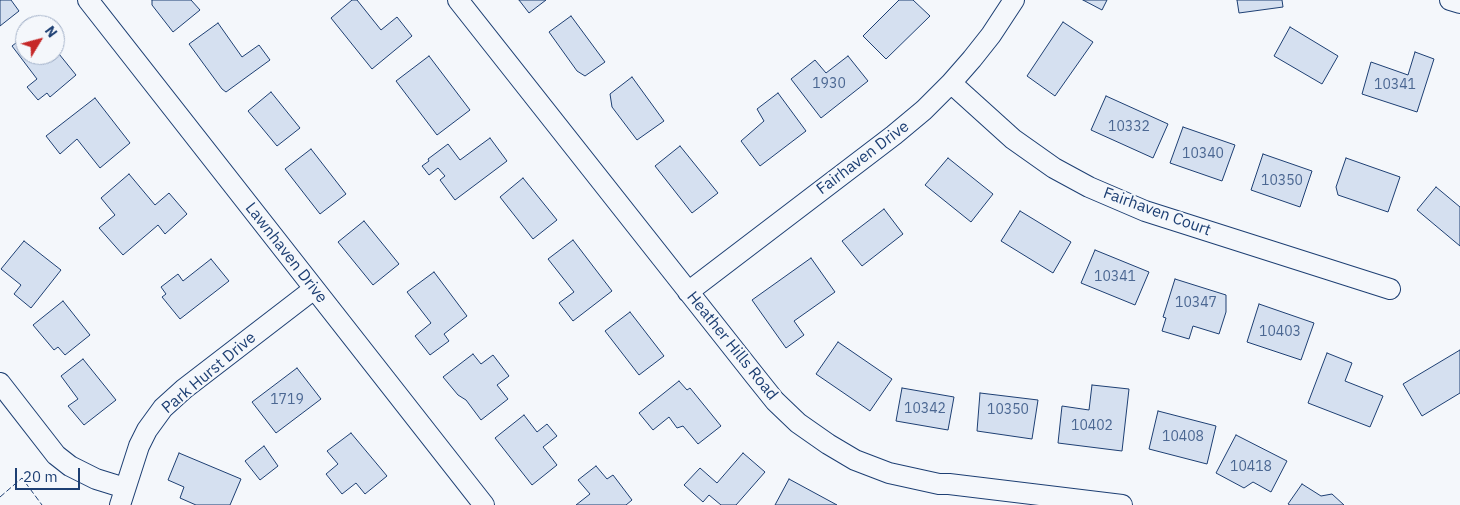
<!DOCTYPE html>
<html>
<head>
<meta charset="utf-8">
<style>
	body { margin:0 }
	#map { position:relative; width:1460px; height:505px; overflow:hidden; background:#f4f7fb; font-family:"IBM Plex Sans",sans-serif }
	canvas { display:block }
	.north { position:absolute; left:15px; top:15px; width:50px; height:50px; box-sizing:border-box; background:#f4f7fb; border:1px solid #9eadc5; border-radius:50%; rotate:53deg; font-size:14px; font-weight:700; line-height:20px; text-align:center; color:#1d3f73 }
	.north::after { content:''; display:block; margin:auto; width:18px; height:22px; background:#c62828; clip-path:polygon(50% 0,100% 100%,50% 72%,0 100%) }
	.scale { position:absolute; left:15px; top:468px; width:65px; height:22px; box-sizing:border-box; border:2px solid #1d3f73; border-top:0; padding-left:6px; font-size:15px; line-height:18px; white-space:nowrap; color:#1d3f73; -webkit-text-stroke:4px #f4f7fb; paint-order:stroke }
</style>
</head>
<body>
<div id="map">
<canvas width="1460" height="505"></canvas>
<div class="north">N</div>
<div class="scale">20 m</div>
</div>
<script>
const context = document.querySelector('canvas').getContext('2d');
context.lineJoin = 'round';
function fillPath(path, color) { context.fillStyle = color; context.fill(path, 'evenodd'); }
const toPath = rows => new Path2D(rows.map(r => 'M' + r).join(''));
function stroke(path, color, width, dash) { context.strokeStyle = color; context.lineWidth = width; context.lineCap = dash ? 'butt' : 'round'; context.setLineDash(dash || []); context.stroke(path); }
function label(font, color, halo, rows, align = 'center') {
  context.font = font + ' "IBM Plex Sans",sans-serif'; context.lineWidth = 4; context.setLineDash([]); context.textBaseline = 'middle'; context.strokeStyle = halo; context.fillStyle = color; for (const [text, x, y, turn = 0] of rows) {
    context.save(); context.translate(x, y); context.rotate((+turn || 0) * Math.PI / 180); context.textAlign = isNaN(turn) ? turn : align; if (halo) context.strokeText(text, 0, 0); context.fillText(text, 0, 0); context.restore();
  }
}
const building = toPath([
	[0,0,11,0,19,11,0,26,0,0],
	[152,0,191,0,200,10,173,32,152,5,152,0],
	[352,0,357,0,381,30,397,17,412,36,372,69,331,18,352,0],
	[519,0,546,0,529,13,519,0],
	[899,0,913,0,930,16,886,59,863,36,899,0],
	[1083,0,1107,0,1102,10,1083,0],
	[1237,0,1282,0,1283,7,1239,13,1237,0],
	[571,16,605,62,585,76,577,71,549,32,571,16],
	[1063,22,1093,42,1055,96,1027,76,1063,22],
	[218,23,242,57,259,45,270,60,226,92,222,89,189,44,218,23],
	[1290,27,1338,56,1322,84,1274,56,1290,27],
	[25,36,25,55,55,55,55,49,76,75,50,97,47,93,38,100,27,87,37,79,12,46,25,36],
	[1415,52,1434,59,1417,112,1362,94,1371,62,1408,75,1415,52],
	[429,56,470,110,437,135,396,81,429,56],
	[848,56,868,81,821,118,791,79,815,60,826,73,848,56],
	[632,77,664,121,637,140,612,107,610,94,632,77],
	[271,92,300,128,277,146,248,111,271,92],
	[778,93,806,131,760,166,741,141,764,121,757,109,778,93],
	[1106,96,1168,124,1153,158,1091,130,1106,96],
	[95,98,130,143,100,168,77,139,60,154,46,136,95,98],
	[1183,127,1235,145,1222,181,1170,163,1183,127],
	[490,138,507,161,455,200,440,180,445,176,438,168,429,175,422,166,429,161,428,159,448,144,460,160,490,138],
	[680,146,718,193,692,213,655,166,680,146],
	[311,149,346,194,320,214,285,169,311,149],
	[1263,154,1312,171,1300,207,1251,190,1263,154],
	[948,158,993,194,971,222,925,185,948,158],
	[1346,158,1400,177,1388,212,1338,195,1336,187,1346,158],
	[129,174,155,205,169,193,187,214,165,234,158,225,123,255,99,228,115,215,101,198,129,174],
	[523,178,557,220,533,239,500,197,523,178],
	[1436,187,1460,207,1460,246,1417,210,1436,187],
	[884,209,903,234,862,266,842,241,884,209],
	[1020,211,1071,242,1053,273,1001,241,1020,211],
	[364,221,399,264,373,285,338,242,364,221],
	[573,240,612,291,573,321,559,303,574,292,548,259,573,240],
	[24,241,61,270,31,308,14,294,21,285,1,269,24,241],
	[1095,250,1149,272,1135,305,1081,283,1095,250],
	[811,258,835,292,794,321,804,335,786,348,752,300,811,258],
	[211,259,229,281,180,319,162,297,166,294,161,287,178,274,183,281,211,259],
	[434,272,467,316,444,334,449,341,430,355,415,336,431,323,407,292,434,272],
	[1175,279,1226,295,1226,312,1219,334,1193,326,1189,339,1162,331,1166,318,1163,317,1175,279],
	[63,301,90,335,65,355,58,347,54,350,33,325,63,301],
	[1259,304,1314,323,1301,360,1247,342,1259,304],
	[630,312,664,356,639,375,605,331,630,312],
	[838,342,892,379,870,411,816,374,838,342],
	[1460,350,1460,393,1422,416,1403,384,1460,350],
	[1327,353,1352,363,1345,381,1383,396,1370,427,1308,403,1327,353],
	[473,354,481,364,493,355,509,376,497,385,508,399,481,420,466,400,458,395,443,377,473,354],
	[83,359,116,400,84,425,68,406,78,399,61,376,83,359],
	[297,368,321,399,276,433,252,402,297,368],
	[679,381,687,390,690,388,721,426,698,444,683,426,677,428,669,417,653,430,639,413,679,381],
	[1092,385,1129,389,1122,451,1058,443,1062,406,1089,410,1092,385],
	[902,388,954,397,948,430,896,421,902,388],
	[980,393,1038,400,1032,439,977,431,980,393],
	[1158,411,1216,426,1207,464,1149,449,1158,411],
	[524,415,537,432,547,424,557,436,543,447,557,465,532,485,495,438,524,415],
	[351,433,387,476,365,494,356,483,342,494,326,474,338,464,327,451,351,433],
	[1236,435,1287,461,1271,492,1253,482,1244,488,1216,473,1236,435],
	[264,446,278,466,260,480,245,461,264,446],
	[179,453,241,479,230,505,196,505,180,498,184,487,168,480,179,453],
	[743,453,765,472,736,505,721,505,709,495,703,502,684,485,700,468,717,483,743,453],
	[596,466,607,479,613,475,632,500,626,505,576,505,590,494,578,480,596,466],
	[789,479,837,505,775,505,789,479],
	[1302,484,1321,496,1332,494,1344,505,1290,505,1288,504,1302,484]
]);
fillPath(building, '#d5e0f0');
stroke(building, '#1d3f73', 1);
const minor = toPath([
	[88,0,484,505],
	[458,0,755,376,775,401,798,423,828,444,855,460,889,473,939,484,949,484,1122,505],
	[1450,0,1460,3],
	[951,83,1013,139,1054,168,1089,187,1145,211,1390,289],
	[688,292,894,135,924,110,951,83,972,59,991,35,1014,0],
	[0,383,56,455,70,466,96,479,125,488],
	[120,505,139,446,147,430,163,408,184,389,314,289]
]);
stroke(minor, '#1d3f73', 22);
stroke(minor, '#f4f7fb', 20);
stroke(toPath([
	[0,497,22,478,42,505]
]), '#1d3f73', 1, [6, 2.5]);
label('14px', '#4b6792', null, [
	["1930",829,84],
	["10341",1395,85],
	["10332",1129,127],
	["10340",1203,154],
	["10350",1282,181],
	["10341",1115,277],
	["10347",1196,303],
	["10403",1280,332],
	["1719",287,400],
	["10342",925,409],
	["10350",1008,410],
	["10402",1092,426],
	["10408",1183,437],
	["10418",1251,467]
]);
label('16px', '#1d3f73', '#f4f7fb', [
	["Fairhaven Drive",863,158,-37],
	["Fairhaven Court",1157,212,20],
	["Lawnhaven Drive",286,253,52],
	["Heather Hills Road",732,346,51],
	["Park Hurst Drive",209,373,-40]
]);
</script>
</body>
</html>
